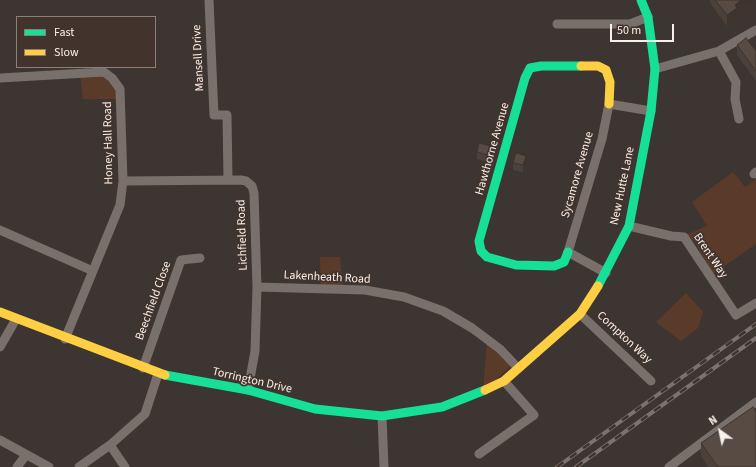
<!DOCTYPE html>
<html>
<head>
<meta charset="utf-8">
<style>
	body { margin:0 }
	#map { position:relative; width:756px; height:467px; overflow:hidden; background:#3d3532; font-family:"Source Sans 3",sans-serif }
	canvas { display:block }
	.legend { position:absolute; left:16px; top:16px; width:140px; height:52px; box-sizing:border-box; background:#42342d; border:1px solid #8b7f79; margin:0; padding:5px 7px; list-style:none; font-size:12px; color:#f9f0eb }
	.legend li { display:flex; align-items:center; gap:8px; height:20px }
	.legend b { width:20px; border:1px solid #8b7f79 }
	.north { position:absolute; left:700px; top:411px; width:40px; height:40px; -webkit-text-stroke:3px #42342d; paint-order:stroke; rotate:327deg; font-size:11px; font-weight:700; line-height:16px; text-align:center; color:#f9f0eb }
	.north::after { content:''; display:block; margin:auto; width:14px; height:18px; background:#f9f0eb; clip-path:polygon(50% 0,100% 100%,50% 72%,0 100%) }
	.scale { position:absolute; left:610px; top:24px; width:64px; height:18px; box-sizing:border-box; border:2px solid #f9f0eb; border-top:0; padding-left:5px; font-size:12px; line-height:14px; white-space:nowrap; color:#f9f0eb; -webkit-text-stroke:3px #42342d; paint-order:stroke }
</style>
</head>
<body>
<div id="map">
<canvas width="756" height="467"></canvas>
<ul class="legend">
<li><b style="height:5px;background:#16e098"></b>Fast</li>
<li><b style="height:5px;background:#ffcf43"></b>Slow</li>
</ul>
<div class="north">N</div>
<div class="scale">50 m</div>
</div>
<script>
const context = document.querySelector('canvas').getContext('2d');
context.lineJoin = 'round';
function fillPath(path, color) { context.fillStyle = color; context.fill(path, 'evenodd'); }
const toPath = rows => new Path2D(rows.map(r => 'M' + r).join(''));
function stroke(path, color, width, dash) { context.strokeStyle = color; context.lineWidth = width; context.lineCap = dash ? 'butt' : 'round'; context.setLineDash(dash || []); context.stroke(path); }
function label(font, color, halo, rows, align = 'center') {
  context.font = font + ' "Source Sans 3",sans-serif'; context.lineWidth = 3.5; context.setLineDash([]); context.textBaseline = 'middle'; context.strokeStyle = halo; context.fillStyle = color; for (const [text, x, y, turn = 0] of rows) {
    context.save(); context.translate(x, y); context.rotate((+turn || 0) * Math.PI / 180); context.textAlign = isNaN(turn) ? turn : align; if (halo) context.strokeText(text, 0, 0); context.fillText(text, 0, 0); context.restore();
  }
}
fillPath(toPath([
	[80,73,107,74,117,84,120,99,83,99],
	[733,172,745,187,756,179,756,244,713,274,695,242,686,235,707,226,692,202],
	[320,257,340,257,343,289,321,289],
	[686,293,703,312,698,328,681,341,656,322],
	[487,339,514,363,483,391]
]), '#5a3b29');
stroke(toPath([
	[209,0,214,115,227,115,228,180],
	[557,24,630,24,648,17],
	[719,51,736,82,735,99,739,119],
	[655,69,719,51,756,30],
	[0,78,104,72,112,78,120,89,123,181,120,205,65,339],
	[754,174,756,172],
	[123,181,241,180,246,181,252,186,254,193,257,287,255,351,248,390],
	[629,226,671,236,684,237,736,315,756,303],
	[0,230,93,271],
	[606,273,568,252,602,139,609,104,651,111],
	[257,287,365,290,404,297,443,311,472,328,500,349,518,368],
	[580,314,651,381],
	[0,347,16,319],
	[143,368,181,260,200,258],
	[382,416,384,467],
	[0,440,49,467],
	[110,445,125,467],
	[479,454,534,415,504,381],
	[17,467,26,455],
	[79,467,110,445,145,414,158,374],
	[669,467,756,402]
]), '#79706c', 9);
stroke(toPath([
	[568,252,564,262,554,266,516,265,487,257,481,251,479,241,525,78,530,68,541,66,581,66],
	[598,286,629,226,651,111,655,69,648,17,641,0],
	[165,375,248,390,315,409,382,416,442,407,485,390]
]), '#16e098', 9);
stroke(toPath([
	[581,66,598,66,606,70,610,82,609,104],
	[0,312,165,375],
	[485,390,504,381,580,314,598,286]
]), '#ffcf43', 9);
const rail = toPath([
	[557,467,756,324],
	[576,467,756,338]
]);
stroke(rail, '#7b736f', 4);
stroke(rail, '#42342d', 2.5, [8]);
fillPath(toPath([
	[710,0,755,0,737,13,737,18,727,26,710,3],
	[737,45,756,51,756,81,737,55],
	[477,152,490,153,487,162,477,159],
	[513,163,526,163,523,172,513,170],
	[701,443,756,467,708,467,701,456]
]), '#4c403a');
fillPath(toPath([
	[741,0,755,0,737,13,737,18,727,26,727,15,735,5],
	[490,146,490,153,487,162,487,155],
	[526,156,526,163,523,172,523,165]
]), '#3e342f');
const building = toPath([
	[715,0,741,0,735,5,737,8,727,15,715,0],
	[746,38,756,51,756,71,737,45,746,38],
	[479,143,490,146,487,155,477,152,479,143],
	[516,153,526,156,523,165,513,163,516,153],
	[753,407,756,412,756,467,718,467,701,443,753,407]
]);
fillPath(building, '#584b43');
stroke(building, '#3e342f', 1);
label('12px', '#f9f0eb', '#42342d', [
	["Mansell Drive",199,58,-93],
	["Honey Hall Road",109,143,-91],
	["Hawthorne Avenue",493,149,-74],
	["Sycamore Avenue",578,175,-74],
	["New Hutte Lane",623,186,-78],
	["Lichfield Road",243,235,-92],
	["Brent Way",710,256,56],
	["Lakenheath Road",327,278,3],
	["Beechfield Close",154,301,-70],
	["Compton Way",624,338,43],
	["Torrington Drive",252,381,13]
]);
</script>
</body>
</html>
